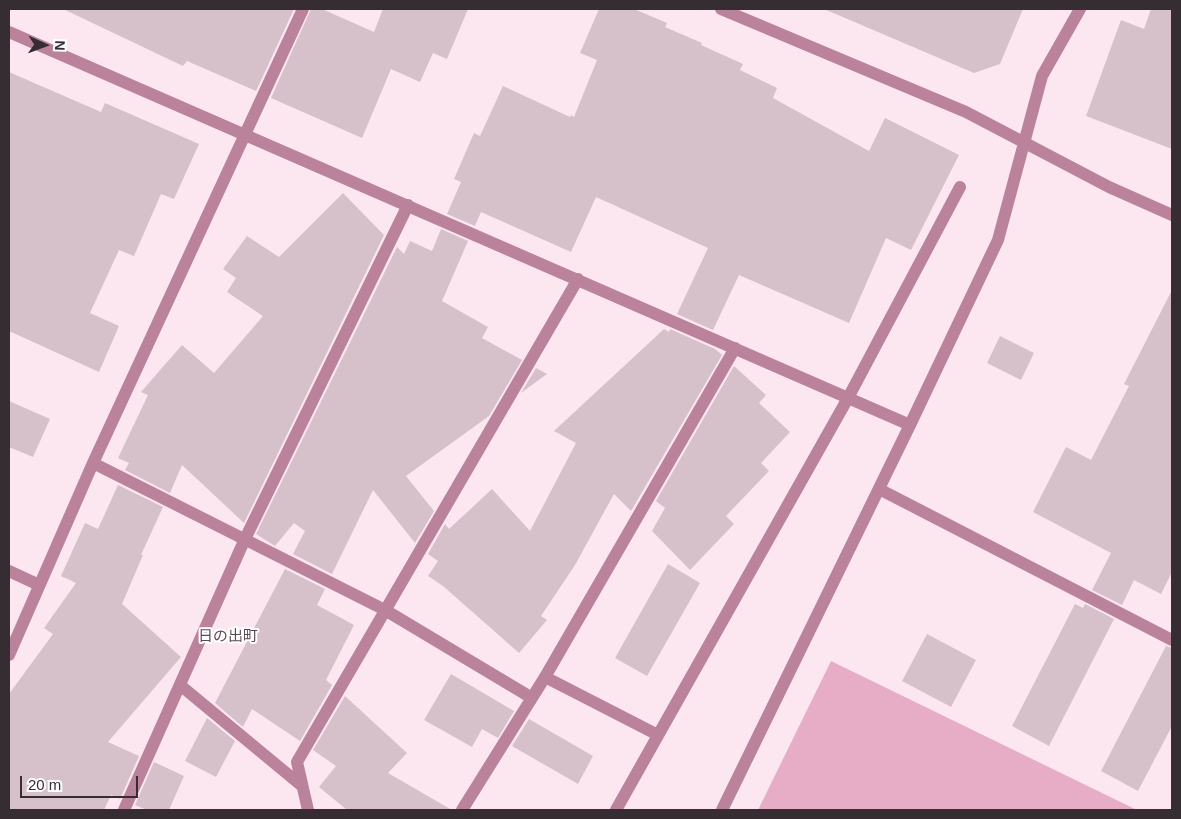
<!DOCTYPE html>
<html>
<head>
<meta charset="utf-8">
<style>
	body { margin:0 }
	#map { position:relative; width:1181px; height:819px; overflow:hidden; background:#fce7f0; font-family:Helvetica,sans-serif }
	canvas { display:block }
	.frame { position:absolute; inset:0; border:10px solid #352d31; pointer-events:none }
	.north { position:absolute; left:20px; top:20px; width:50px; height:50px; -webkit-text-stroke:4px #fff; paint-order:stroke; rotate:92deg; font-size:14px; font-weight:700; line-height:20px; text-align:center; color:#352d31 }
	.north::after { content:''; display:block; margin:auto; width:18px; height:22px; background:#352d31; clip-path:polygon(50% 0,100% 100%,50% 72%,0 100%) }
	.scale { position:absolute; left:20px; top:776px; width:118px; height:22px; box-sizing:border-box; border:2px solid #352d31; border-top:0; padding-left:6px; font-size:15px; line-height:18px; white-space:nowrap; color:#352d31; -webkit-text-stroke:4px #fff; paint-order:stroke }
</style>
</head>
<body>
<div id="map">
<canvas width="1181" height="819"></canvas>
<div class="frame"></div>
<div class="north">N</div>
<div class="scale">20 m</div>
</div>
<script>
const context = document.querySelector('canvas').getContext('2d');
context.lineJoin = 'round';
function fillPath(path, color) { context.fillStyle = color; context.fill(path, 'evenodd'); }
const toPath = rows => new Path2D(rows.map(r => 'M' + r).join(''));
function stroke(path, color, width, dash) { context.strokeStyle = color; context.lineWidth = width; context.lineCap = dash ? 'butt' : 'round'; context.setLineDash(dash || []); context.stroke(path); }
function label(font, color, halo, rows, align = 'center') {
  context.font = font + ' Helvetica,"Noto Sans JP",sans-serif'; context.lineWidth = 4; context.setLineDash([]); context.textBaseline = 'middle'; context.strokeStyle = halo; context.fillStyle = color; for (const [text, x, y, turn = 0] of rows) {
    context.save(); context.translate(x, y); context.rotate((+turn || 0) * Math.PI / 180); context.textAlign = isNaN(turn) ? turn : align; if (halo) context.strokeText(text, 0, 0); context.fillText(text, 0, 0); context.restore();
  }
}
fillPath(toPath([
	[831,661,1137,810,758,810]
]), '#e7adc7');
fillPath(toPath([
	[63,9,294,9,256,91,187,61,183,66],
	[311,9,322,9,374,32,383,9,468,9,447,59,433,53,420,82,391,69,362,138,271,98],
	[599,9,634,9,667,23,665,27,702,43,701,45,743,64,740,70,777,88,773,98,869,151,885,118,959,155,911,250,886,238,849,323,739,275,713,330,677,314,708,248,596,197,571,252,481,212,475,226,447,214,461,182,454,179,474,133,480,136,503,86,570,117,571,115,574,117,597,60,580,53],
	[824,9,1023,9,1000,64,974,73],
	[1151,9,1172,9,1172,149,1086,116,1121,20,1144,29],
	[9,72,101,112,105,103,199,144,174,199,161,194,134,256,119,250,90,313,119,326,99,372,9,331],
	[343,193,384,235,244,523,182,465,170,493,125,470,129,463,118,458,148,395,141,392,182,345,214,373,263,316,227,292,236,278,223,269,247,236,279,257],
	[441,229,468,241,442,301,488,327,482,338,522,360,489,416,406,476,434,511,415,543,373,490,332,574,293,554,305,531,294,523,275,546,256,534,397,247,404,254,410,241,432,251],
	[1172,290,1172,572,1161,594,1134,580,1122,605,1092,590,1111,553,1033,512,1066,447,1091,460,1129,386,1124,384],
	[664,329,669,332,670,329,715,349,722,355,631,511,614,494,575,565,541,616,547,620,519,653,443,586,428,576,438,561,428,554,445,524,449,529,492,489,530,531,576,443,554,431],
	[1000,336,1034,353,1021,380,987,363],
	[734,366,766,395,759,403,790,432,761,463,769,471,726,516,734,524,690,570,652,531,665,508,656,501],
	[536,368,547,374,521,393],
	[9,401,50,419,33,457,9,447],
	[118,485,163,507,141,555,143,555,122,604,181,657,108,742,139,756,120,799,111,795,104,810,9,810,9,694,53,634,44,628,76,583,61,576,85,523,98,529],
	[668,564,700,583,647,676,615,658],
	[285,569,325,589,317,605,354,625,326,680,332,685,300,741,252,709,243,727,215,703],
	[1075,604,1083,608,1085,604,1114,619,1049,746,1012,726],
	[927,634,976,660,951,707,902,681],
	[1166,646,1172,648,1172,726,1138,791,1101,771],
	[451,674,514,711,498,738,482,729,472,747,424,720],
	[345,696,407,753,388,773,452,810,347,810,319,787,336,766,313,750],
	[207,718,235,741,216,777,185,761],
	[529,719,593,756,578,784,512,746],
	[154,762,184,776,169,810,147,810,135,805]
]), '#d6c1ca');
stroke(toPath([
	[721,9,966,112,1109,187,1172,215],
	[9,32,910,425],
	[93,463,385,610,532,698],
	[879,489,1172,640],
	[9,571,39,585],
	[9,655,93,463,303,9],
	[545,677,658,735],
	[180,685,302,786],
	[124,810,244,541,408,205],
	[308,810,297,762,578,279],
	[462,810,545,677,735,348],
	[616,810,848,398,960,187],
	[722,810,910,425,998,240,1042,76,1080,9]
]), '#bb829c', 12);
label('15px', '#5c4a52', '#fff', [
	["日の出町",228,637]
]);
</script>
</body>
</html>
